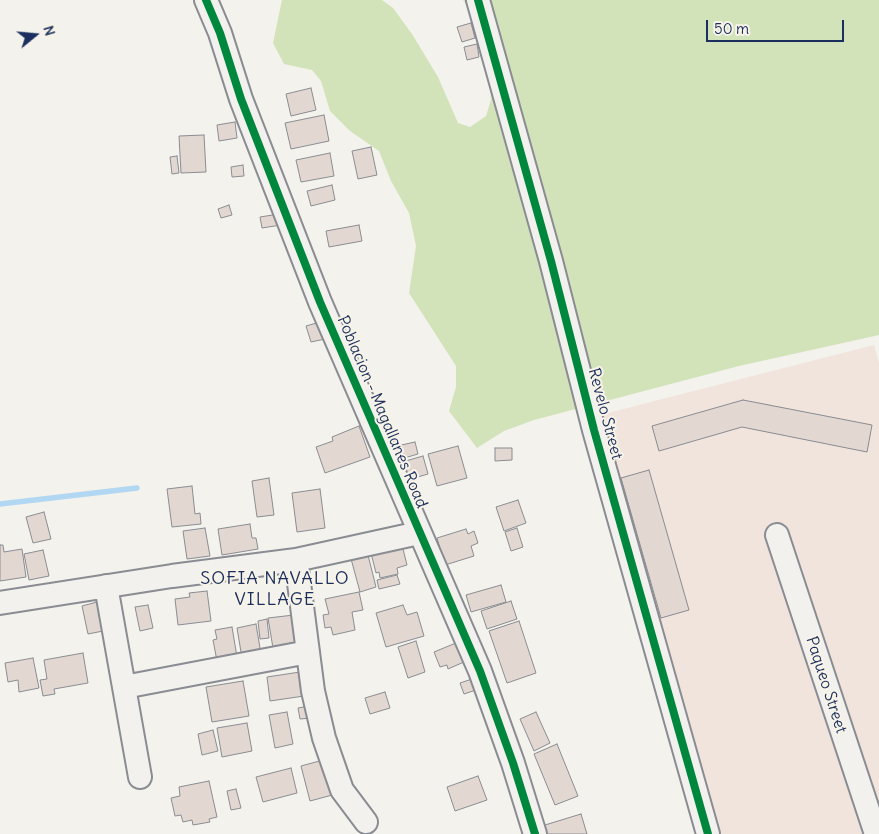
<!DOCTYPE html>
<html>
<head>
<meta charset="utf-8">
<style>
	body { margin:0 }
	#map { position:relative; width:879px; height:834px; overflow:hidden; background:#f4f2ec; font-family:Delius,sans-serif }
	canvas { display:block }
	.north { position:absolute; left:10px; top:10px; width:50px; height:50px; -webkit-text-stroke:4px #f7f3e8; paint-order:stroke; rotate:73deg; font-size:14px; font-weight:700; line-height:20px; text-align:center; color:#1b2f5e }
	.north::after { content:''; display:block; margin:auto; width:18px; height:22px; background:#1b2f5e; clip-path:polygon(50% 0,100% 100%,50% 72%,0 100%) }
	.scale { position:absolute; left:706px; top:20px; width:138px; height:22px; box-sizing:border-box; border:2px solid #1b2f5e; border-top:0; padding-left:6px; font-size:15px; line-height:18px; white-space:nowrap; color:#1b2f5e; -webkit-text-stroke:4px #f7f3e8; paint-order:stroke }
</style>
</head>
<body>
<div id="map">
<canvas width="879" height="834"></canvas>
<div class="north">N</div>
<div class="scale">50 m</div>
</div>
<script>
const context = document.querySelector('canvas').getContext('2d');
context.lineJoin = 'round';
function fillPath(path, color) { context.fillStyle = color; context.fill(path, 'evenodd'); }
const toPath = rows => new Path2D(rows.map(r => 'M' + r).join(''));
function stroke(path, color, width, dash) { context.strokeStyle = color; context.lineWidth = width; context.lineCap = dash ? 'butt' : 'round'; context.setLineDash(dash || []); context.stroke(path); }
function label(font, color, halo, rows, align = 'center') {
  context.font = font + ' Delius,sans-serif'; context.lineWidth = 4; context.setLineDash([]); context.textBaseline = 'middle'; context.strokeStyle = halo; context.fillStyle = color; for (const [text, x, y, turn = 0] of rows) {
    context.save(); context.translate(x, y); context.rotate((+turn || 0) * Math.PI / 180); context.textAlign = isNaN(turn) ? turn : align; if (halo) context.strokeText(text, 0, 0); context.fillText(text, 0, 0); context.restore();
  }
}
fillPath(toPath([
	[874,345,879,363,879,834,717,834,596,416]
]), '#f0e4dc');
fillPath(toPath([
	[282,0,382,0,393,8,412,34,438,77,458,123,470,127,486,116,491,100,488,60,475,16,463,0,879,0,879,335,739,366,534,420,504,431,477,448,449,411,456,387,456,366,409,293,416,246,409,213,391,181,379,151,350,131,330,111,321,81,312,70,284,64,273,43]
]), '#d2e3b9');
stroke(toPath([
	[0,504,137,488]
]), '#b2d7f2', 5.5);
const building = toPath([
	[471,23,475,38,462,42,457,27,471,23],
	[477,44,479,57,467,60,464,47,477,44],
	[311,88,316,110,291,116,286,94,311,88],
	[324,115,329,141,291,149,285,123,324,115],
	[235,122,237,138,219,141,217,125,235,122],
	[204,135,206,172,181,173,179,136,204,135],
	[371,147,377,175,358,179,352,151,371,147],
	[330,153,334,176,301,182,296,160,330,153],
	[177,156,179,173,172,174,170,157,177,156],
	[243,165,244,176,232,177,231,167,243,165],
	[332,185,335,200,311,206,307,191,332,185],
	[229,205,232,215,221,218,218,209,229,205],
	[279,214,281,225,262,228,260,217,279,214],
	[359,225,362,241,329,247,326,231,359,225],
	[320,322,325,339,311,342,306,326,320,322],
	[743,400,872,425,867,452,742,427,659,451,652,426,743,400],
	[359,426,370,457,325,473,316,447,333,441,332,437,359,426],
	[415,442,418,454,401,459,397,446,415,442],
	[458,446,467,478,437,486,428,454,458,446],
	[495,448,512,448,512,460,495,461,495,448],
	[423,456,428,474,407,480,402,462,423,456],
	[649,470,689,610,661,618,621,478,649,470],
	[269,478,274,515,257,517,252,481,269,478],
	[192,486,195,514,200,513,201,524,172,527,167,489,192,486],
	[320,489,325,528,297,532,292,493,320,489],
	[518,500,526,523,504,531,496,507,518,500],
	[44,512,51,539,33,543,26,517,44,512],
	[250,524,252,538,256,538,258,549,222,555,218,529,250,524],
	[205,528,210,556,187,559,183,531,205,528],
	[517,528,523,547,511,551,505,532,517,528],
	[466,529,468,534,474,531,478,543,471,546,474,556,445,565,437,538,466,529],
	[0,545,3,545,4,552,22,549,26,577,0,581,0,545],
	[402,545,407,565,397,568,398,574,380,578,379,572,376,573,371,553,402,545],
	[43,550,49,576,29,580,24,554,43,550],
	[367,551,376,587,360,592,350,555,367,551],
	[397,575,400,584,379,589,377,580,397,575],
	[501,585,506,602,471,612,466,595,501,585],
	[207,591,211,621,178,625,175,599,190,597,189,593,207,591],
	[359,592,363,610,352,612,355,630,333,635,331,627,325,628,323,615,329,614,325,599,359,592],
	[511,601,517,619,487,629,481,611,511,601],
	[97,602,103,631,88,634,82,606,97,602],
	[148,605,153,628,140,631,135,607,148,605],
	[403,605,407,615,417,612,424,636,386,647,376,613,403,605],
	[294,615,299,648,273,648,268,618,294,615],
	[267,619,269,638,260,639,258,621,267,619],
	[519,621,536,673,507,683,489,631,519,621],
	[256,624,261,654,242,658,237,628,256,624],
	[232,627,237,657,217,661,213,640,217,639,215,630,232,627],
	[416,641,425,672,408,678,398,647,416,641],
	[456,643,464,662,448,669,447,665,440,667,434,652,456,643],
	[83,653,88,683,54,689,55,694,43,696,40,680,47,679,44,660,83,653],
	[33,658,39,688,19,692,18,680,8,682,5,663,33,658],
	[300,672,304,696,270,701,267,677,300,672],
	[472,679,476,690,464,694,460,683,472,679],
	[243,681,249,716,212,722,206,687,243,681],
	[385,692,390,708,370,714,365,698,385,692],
	[309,706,311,718,300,719,298,708,309,706],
	[287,712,293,744,275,748,269,715,287,712],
	[536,712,550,743,534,751,520,719,536,712],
	[247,723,252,751,222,757,217,728,247,723],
	[213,730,218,751,202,755,198,734,213,730],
	[557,744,578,796,555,805,534,754,557,744],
	[327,759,336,794,310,801,301,766,327,759],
	[291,768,297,793,263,802,256,777,291,768],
	[478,776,487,800,455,811,447,787,478,776],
	[209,781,217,817,209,819,210,822,193,825,192,820,183,822,181,815,175,816,171,798,180,796,179,787,209,781],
	[236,789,241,808,231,810,227,791,236,789],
	[581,814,587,834,547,834,545,825,581,814]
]);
fillPath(building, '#e3d7d2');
stroke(building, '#898c92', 1);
const minor = toPath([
	[206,0,220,33,241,99,320,302,480,671,513,763,535,834],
	[478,0,551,261,594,430,708,834],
	[777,535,876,834],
	[296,560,313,691,324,738,342,790,366,822],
	[106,586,140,777],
	[0,603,172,576,296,560,419,533],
	[124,687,308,652]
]);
stroke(minor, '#898c92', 26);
stroke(minor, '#f2f1ed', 22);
stroke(toPath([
	[206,0,220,33,241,99,320,302,480,671,513,763,535,834],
	[478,0,551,261,594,430,708,834]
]), '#00873e', 8);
label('16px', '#1b2f5e', '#f7f3e8', [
	["Poblacion - Magallanes Road",382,412,67],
	["Revelo Street",605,414,75],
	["Paqueo Street",826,685,72]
]);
context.letterSpacing = '1px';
label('18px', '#1b2f5e', '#f7f3e8', [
	["SOFIA NAVALLO",275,579],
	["VILLAGE",275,600]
]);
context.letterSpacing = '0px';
</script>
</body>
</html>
